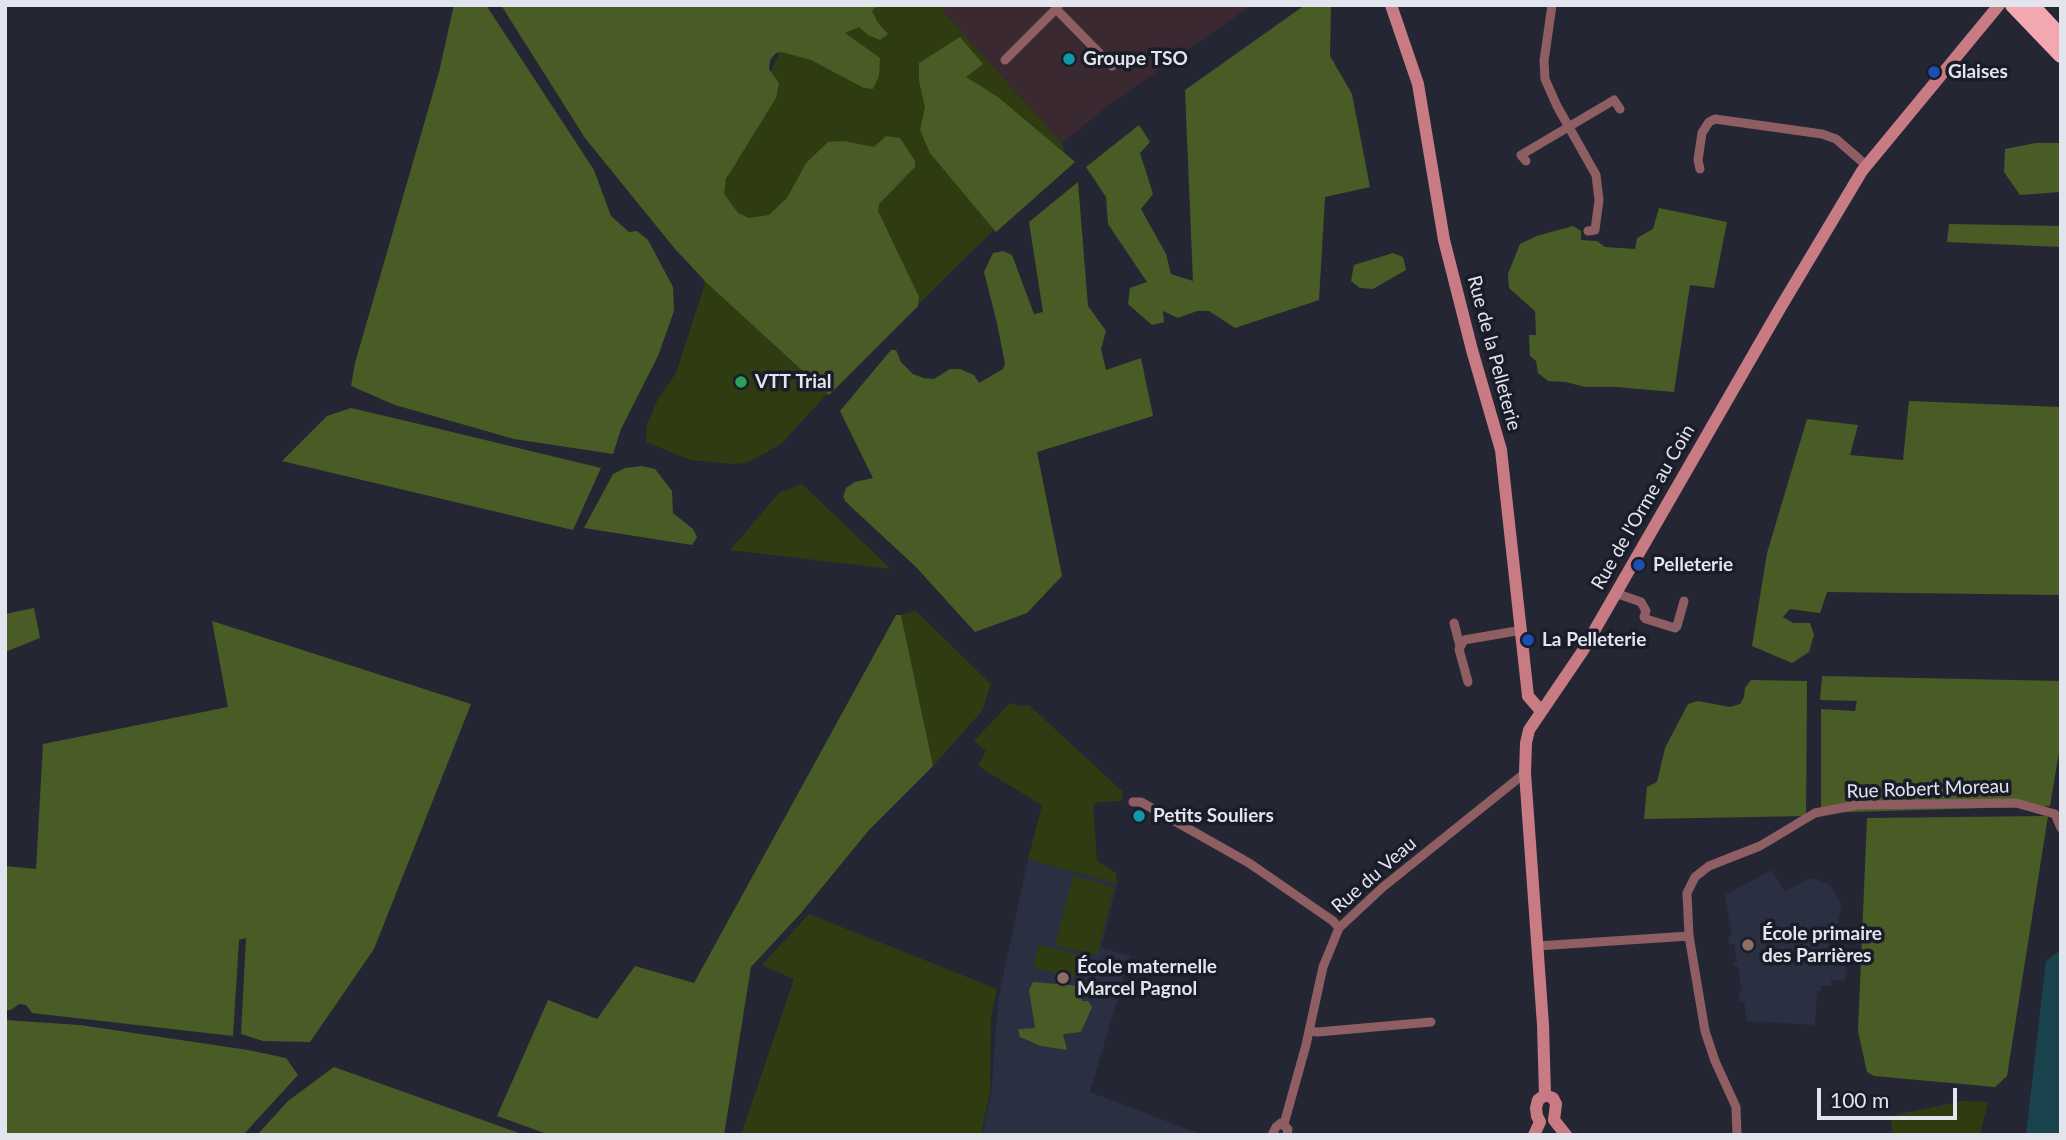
<!DOCTYPE html>
<html>
<head>
<meta charset="utf-8">
<style>
	body { margin:0 }
	#map { position:relative; width:2066px; height:1140px; overflow:hidden; background:#242733; font-family:Lato,sans-serif }
	canvas { display:block }
	.frame { position:absolute; inset:0; border:7px solid #e2e5ed; pointer-events:none }
	.scale { position:absolute; left:1817px; top:1088px; width:140px; height:32px; box-sizing:border-box; border:4px solid #e2e5ed; border-top:0; padding-left:9px; font-size:21px; line-height:24px; white-space:nowrap; color:#e2e5ed; -webkit-text-stroke:5px #1a1d29; paint-order:stroke }
</style>
</head>
<body>
<div id="map">
<canvas width="2066" height="1140"></canvas>
<div class="frame"></div>
<div class="scale">100 m</div>
</div>
<script>
const context = document.querySelector('canvas').getContext('2d');
context.lineJoin = 'round';
function fillPath(path, color) { context.fillStyle = color; context.fill(path, 'evenodd'); }
const toPath = rows => new Path2D(rows.map(r => 'M' + r).join(''));
function stroke(path, color, width, dash) { context.strokeStyle = color; context.lineWidth = width; context.lineCap = dash ? 'butt' : 'round'; context.setLineDash(dash || []); context.stroke(path); }
function label(font, color, halo, rows, align = 'center') {
  context.font = font + ' Lato,sans-serif'; context.lineWidth = 7; context.setLineDash([]); context.textBaseline = 'middle'; context.strokeStyle = halo; context.fillStyle = color; for (const [text, x, y, turn = 0] of rows) {
    context.save(); context.translate(x, y); context.rotate((+turn || 0) * Math.PI / 180); context.textAlign = isNaN(turn) ? turn : align; if (halo) context.strokeText(text, 0, 0); context.fillText(text, 0, 0); context.restore();
  }
}
fillPath(toPath([
	[947,5,1252,5,1110,104,1062,143,943,11]
]), '#3b2931');
fillPath(toPath([
	[1028,859,1117,884,1101,948,1130,956,1090,1092,1195,1132,1194,1135,982,1135,991,1094,998,1000],
	[1772,870,1784,891,1811,878,1829,884,1842,904,1837,925,1831,926,1828,948,1829,950,1847,947,1845,981,1831,980,1831,986,1821,986,1821,991,1817,991,1815,1025,1747,1021,1744,1001,1740,1002,1738,994,1742,992,1738,966,1733,966,1733,964,1737,961,1734,944,1729,944,1728,936,1732,935,1725,895]
]), '#2a2f41');
fillPath(toPath([
	[799,5,947,5,943,11,1062,143,1067,158,826,395,781,444,749,462,734,464,691,460,646,442,647,425,658,399,676,373,705,284,697,268,696,253],
	[802,484,891,569,730,550,779,493],
	[916,611,991,684,982,711,933,766,901,615],
	[1010,703,1020,706,1029,705,1123,792,1122,801,1098,802,1093,806,1097,861,1116,873,1117,884,1028,859,1042,805,978,766,986,751,974,741],
	[1073,876,1114,887,1097,956,1055,945],
	[809,914,997,989,991,1018,990,1092,981,1135,741,1135,794,979,762,965],
	[1039,945,1080,955,1074,978,1033,967],
	[1963,1101,1988,1102,1980,1135,1893,1135,1890,1116]
]), '#2f3c12');
fillPath(toPath([
	[454,5,486,5,594,170,611,216,629,232,637,231,648,240,673,287,674,311,658,356,621,429,613,454,514,439,395,405,351,386,355,363,439,72],
	[501,5,877,5,872,11,878,23,888,34,880,40,868,35,859,27,845,33,880,58,879,76,873,89,864,88,811,60,782,52,776,53,770,60,769,69,779,83,776,98,726,179,724,194,738,213,749,218,769,215,787,198,806,163,828,142,844,141,874,147,886,136,900,138,915,161,915,167,879,204,878,211,919,297,918,306,829,395,708,284,675,249,585,138],
	[1305,5,1331,5,1330,56,1352,94,1370,187,1325,197,1319,300,1235,328,1209,311,1197,311,1178,318,1163,311,1164,322,1152,325,1128,304,1130,288,1147,282,1108,224,1106,197,1086,167,1139,125,1150,142,1140,153,1153,194,1141,209,1166,254,1171,274,1193,281,1185,90],
	[960,37,983,64,966,77,998,97,1075,162,996,232,930,153,920,130,925,107,919,81,919,63],
	[2036,143,2061,143,2061,192,2020,195,2004,172,2005,149],
	[1078,182,1088,306,1106,331,1101,349,1106,370,1141,358,1153,416,1037,452,1062,576,1027,613,975,632,916,567,846,502,843,497,846,488,855,482,873,478,840,411,891,350,896,350,901,362,913,374,923,378,934,379,950,369,960,369,974,375,979,383,1003,369,1005,364,997,323,984,272,993,253,1003,251,1012,255,1034,314,1043,312,1029,222],
	[1659,208,1727,222,1714,288,1690,285,1674,392,1616,387,1585,387,1566,382,1548,381,1538,373,1536,361,1530,356,1529,335,1536,335,1535,311,1509,288,1508,274,1520,244,1537,236,1573,226,1581,231,1581,240,1597,241,1605,247,1635,249,1637,238,1653,229],
	[1949,224,2061,226,2061,247,1947,242],
	[1393,253,1403,257,1406,270,1373,289,1360,288,1351,281,1354,265],
	[1909,401,2061,407,2061,595,1827,592,1820,613,1790,609,1783,617,1793,623,1810,623,1814,635,1809,652,1792,663,1752,646,1767,553,1807,419,1858,425,1850,455,1903,460],
	[351,408,419,424,601,468,573,530,282,461,327,416],
	[642,466,655,469,672,491,673,513,693,529,697,537,692,545,584,528,613,474,625,468],
	[34,608,40,638,5,652,5,614],
	[896,615,901,615,933,766,869,830,801,913,751,967,724,1135,550,1135,497,1116,548,1000,597,1019,635,966,694,983],
	[212,621,471,704,374,949,310,1042,263,1041,241,1034,246,938,239,940,233,1036,32,1013,26,1005,19,1004,11,1010,5,1010,5,866,36,869,43,744,228,707],
	[1822,676,2061,681,2061,740,2050,806,1821,813,1821,709,1855,711,1857,701,1820,700],
	[1751,680,1807,681,1806,816,1644,819,1647,787,1657,782,1665,748,1688,704,1698,701,1730,707,1740,704,1744,697,1745,688],
	[2048,816,2007,1076,1995,1087,1874,1076,1867,1072,1858,1031,1867,818],
	[1033,982,1081,986,1082,1001,1088,1001,1092,1007,1081,1032,1063,1034,1067,1050,1041,1046,1020,1037,1018,1029,1035,1028,1029,990],
	[5,1020,80,1025,248,1050,286,1058,298,1075,243,1135,5,1135],
	[334,1067,491,1123,524,1135,257,1135,288,1101]
]), '#4a5c25');
fillPath(toPath([
	[2061,950,2061,1135,2026,1135,2046,961]
]), '#19434d');
stroke(toPath([
	[1552,5,1544,61,1545,79,1557,106,1596,175,1599,200,1595,230,1588,231],
	[1056,9,1112,66],
	[1005,60,1058,7],
	[1526,161,1521,155,1614,100,1620,109],
	[1700,169,1698,160,1702,133,1709,122,1715,119,1822,134,1836,139,1866,165],
	[1615,593,1641,602,1646,611,1644,617,1646,619,1675,628,1677,626,1684,601],
	[1454,623,1460,646],
	[1468,682,1459,649,1464,640,1522,630],
	[1133,802,1141,802,1249,863,1333,921,1339,928],
	[1689,936,1687,893,1695,877,1709,866,1760,846,1815,813,1857,805,2016,803,2055,814,2061,828],
	[1537,946,1689,936,1705,1031,1715,1061,1736,1107,1737,1135],
	[1309,1031,1318,1032,1431,1022],
	[1284,1124,1306,1045,1323,967,1339,928,1383,887,1525,773],
	[1272,1135,1276,1127,1281,1123,1288,1129,1287,1135]
]), '#8e5e62', 9);
stroke(toPath([
	[1391,5,1418,84,1444,240,1472,350,1501,450,1528,696,1541,711],
	[1545,1095,1543,1025,1525,773,1526,743,1529,730,1582,652,1779,310,1862,171,1999,5],
	[1545,1095,1553,1098,1556,1104,1554,1120],
	[1554,1120,1566,1135],
	[1540,1122,1537,1116,1536,1108,1538,1100,1545,1095],
	[1534,1135,1540,1122]
]), '#c87b82', 12);
stroke(toPath([
	[2013,5,2061,55],
	[2031,5,2061,37]
]), '#f3a8af', 16);
for (const [x, y, r, color] of [
	[1069,59,7,"#0f9aa8"],
	[1934,72,7,"#1a4fb4"],
	[741,382,7,"#2e9e5b"],
	[1639,565,7,"#1a4fb4"],
	[1528,640,7,"#1a4fb4"],
	[1139,816,7,"#0f9aa8"],
	[1748,945,7,"#8d6e63"],
	[1063,978,7,"#8d6e63"]
]) { const dot = new Path2D(); dot.arc(x, y, r, 0, 2 * Math.PI); context.fillStyle = color; context.fill(dot); stroke(dot, '#1a1d29', 2.5); }
label('bold 19px', '#e2e5ed', '#1a1d29', [
	["Groupe TSO",1083,59],
	["Glaises",1948,72],
	["VTT Trial",755,382],
	["Pelleterie",1653,565],
	["La Pelleterie",1542,640],
	["Petits Souliers",1153,816],
	["École primaire",1762,934],
	["des Parrières",1762,956],
	["École maternelle",1077,967],
	["Marcel Pagnol",1077,989]
], 'left');
label('19px', '#e2e5ed', '#1a1d29', [
	["Rue de la Pelleterie",1494,353,75],
	["Rue de l'Orme au Coin",1643,507,-60],
	["Rue Robert Moreau",1928,789,-2],
	["Rue du Veau",1374,875,-41]
]);
</script>
</body>
</html>
